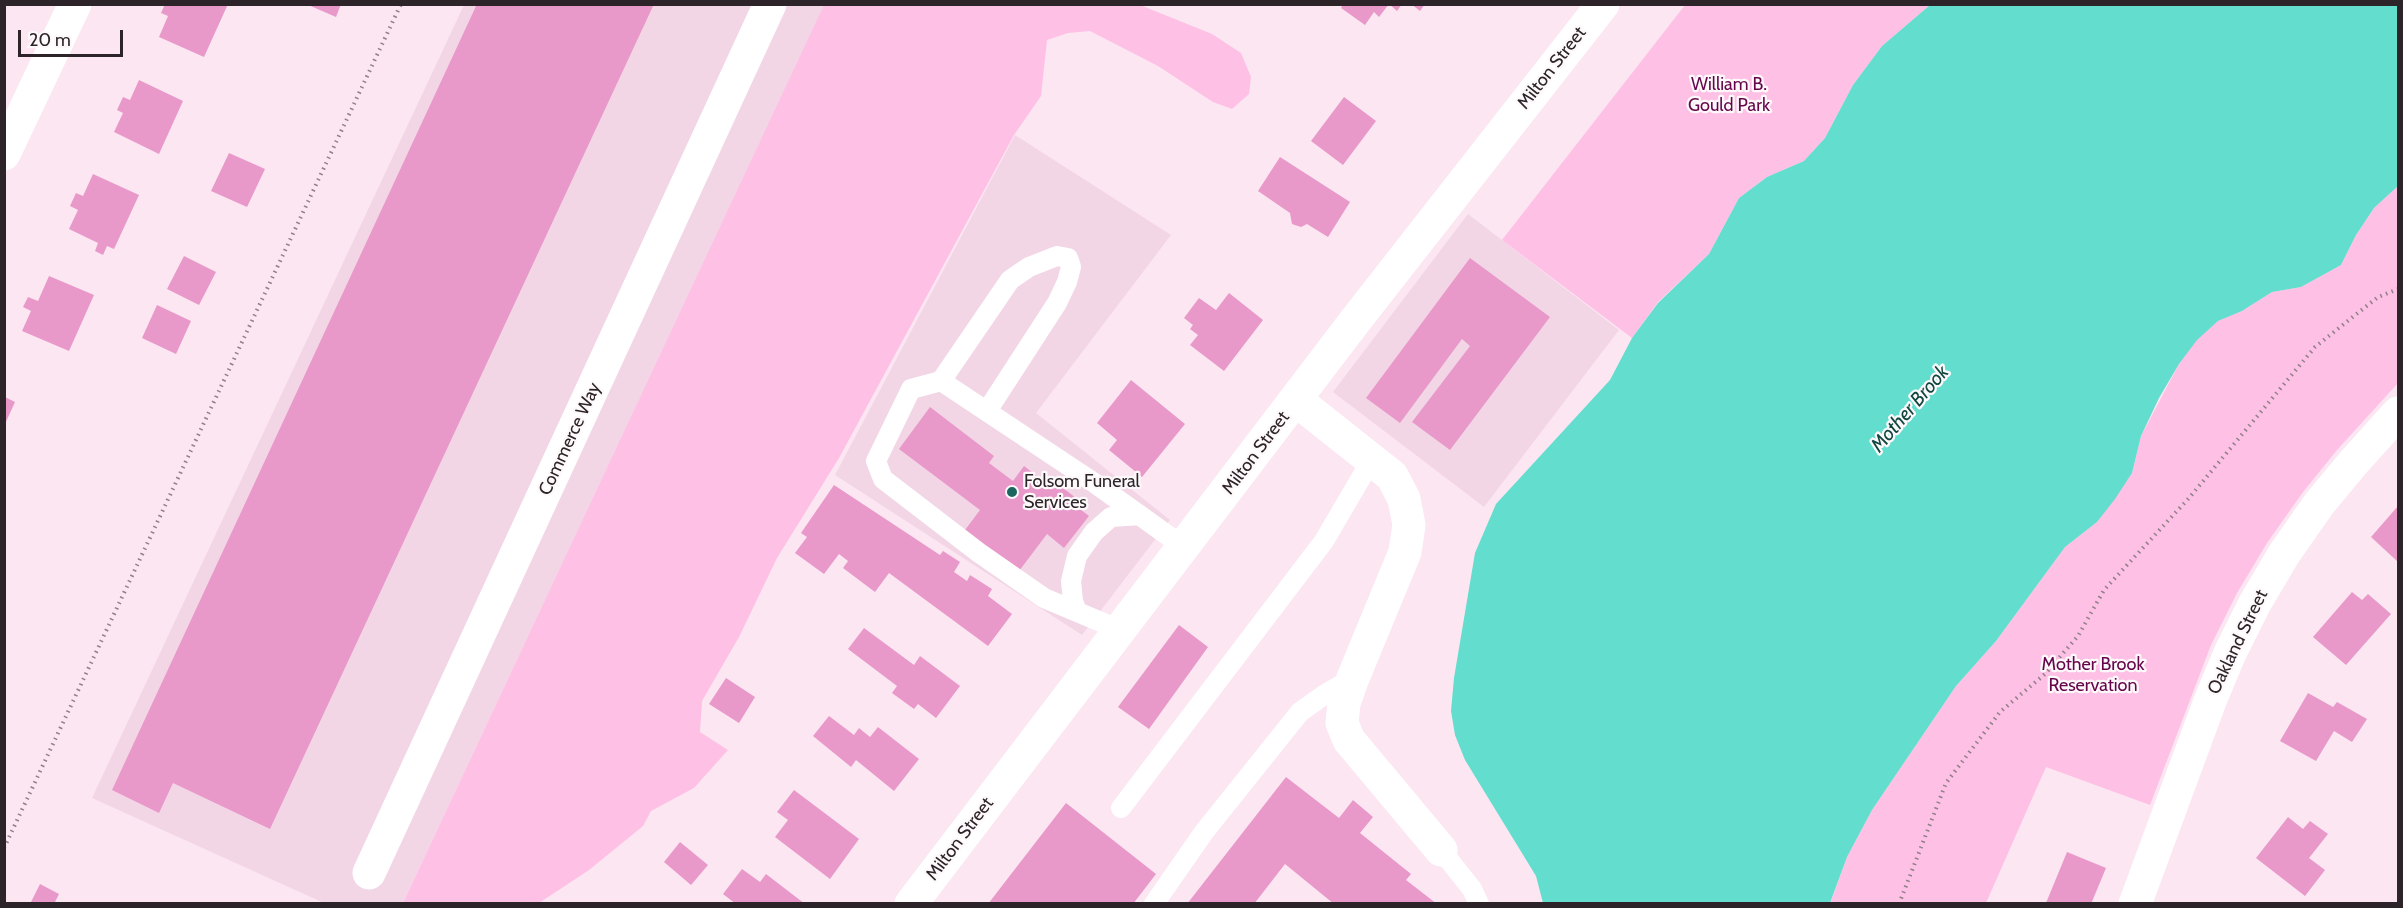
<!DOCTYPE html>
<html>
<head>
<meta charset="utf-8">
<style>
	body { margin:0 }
	#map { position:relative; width:2403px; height:908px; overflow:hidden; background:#fce6f2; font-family:Cabin,sans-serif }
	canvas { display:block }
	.frame { position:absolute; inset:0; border:6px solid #2c2428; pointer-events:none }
	.scale { position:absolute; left:18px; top:30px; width:105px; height:27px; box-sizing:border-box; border:3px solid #2c2428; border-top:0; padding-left:8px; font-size:18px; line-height:21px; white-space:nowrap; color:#2c2428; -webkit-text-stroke:4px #fdf9fb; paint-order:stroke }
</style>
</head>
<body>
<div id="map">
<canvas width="2403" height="908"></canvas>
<div class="frame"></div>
<div class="scale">20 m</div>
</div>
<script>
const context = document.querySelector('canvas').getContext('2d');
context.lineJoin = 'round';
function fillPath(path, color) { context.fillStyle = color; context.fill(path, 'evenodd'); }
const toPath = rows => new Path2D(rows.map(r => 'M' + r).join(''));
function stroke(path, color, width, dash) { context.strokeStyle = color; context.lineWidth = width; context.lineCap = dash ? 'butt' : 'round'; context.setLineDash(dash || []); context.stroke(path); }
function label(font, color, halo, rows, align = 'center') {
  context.font = font + ' Cabin,sans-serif'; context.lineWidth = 4.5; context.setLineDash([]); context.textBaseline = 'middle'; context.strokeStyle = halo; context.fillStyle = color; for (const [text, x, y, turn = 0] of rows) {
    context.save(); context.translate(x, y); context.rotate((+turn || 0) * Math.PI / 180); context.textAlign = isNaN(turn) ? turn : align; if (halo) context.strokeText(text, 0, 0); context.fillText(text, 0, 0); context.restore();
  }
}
fillPath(toPath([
	[464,5,825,5,403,903,324,903,92,798],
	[1015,135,1171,235,1036,413,1170,520,1082,635,835,475],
	[1468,214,1619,330,1484,507,1333,392]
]), '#f3d6e6');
fillPath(toPath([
	[824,5,1140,5,1212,34,1241,53,1251,77,1249,94,1232,109,1213,102,1158,66,1090,31,1068,33,1047,40,1041,96,1014,135,839,458,777,558,739,637,702,701,700,732,728,750,694,788,651,811,643,826,589,870,539,903,403,903],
	[1685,5,1930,5,1882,46,1853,85,1825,138,1804,161,1767,177,1739,198,1709,254,1658,302,1632,338,1502,240],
	[2398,186,2398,383,2337,450,2303,492,2267,543,2237,593,2211,645,2150,805,2046,767,1986,903,1830,904,1847,857,1872,810,1956,686,1996,641,2065,547,2097,522,2132,473,2141,436,2179,364,2197,339,2218,321,2242,311,2272,292,2301,287,2341,265,2356,235,2374,208]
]), '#fec0e5');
fillPath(toPath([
	[1930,5,2398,5,2398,186,2374,208,2356,235,2341,265,2301,287,2272,292,2242,311,2218,321,2197,340,2179,364,2159,398,2141,436,2132,473,2115,499,2097,522,2065,547,1996,641,1956,686,1872,810,1847,857,1830,903,1543,903,1536,876,1465,760,1455,735,1451,711,1454,678,1475,553,1496,504,1610,380,1632,338,1658,303,1709,254,1739,198,1767,177,1804,161,1825,138,1853,85,1882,46]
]), '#62ddce');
fillPath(toPath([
	[165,4,228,4,204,57,159,37,168,16,161,13],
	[306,4,341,4,336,17],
	[477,4,654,4,270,829,173,783,159,813,112,790],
	[1343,4,1389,4,1379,17,1374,12,1365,25,1341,8],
	[1389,4,1402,4,1397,11],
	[1411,4,1425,4,1420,11],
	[139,80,183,101,159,154,114,132,123,113,117,110,123,97,130,100],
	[1344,97,1376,121,1343,165,1311,141],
	[229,153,265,169,247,207,211,191],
	[1280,157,1350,202,1328,237,1307,224,1301,227,1292,224,1290,213,1258,191],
	[93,174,139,195,114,249,107,246,103,255,95,251,98,243,69,229,78,210,70,206,76,193,83,196],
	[184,256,216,272,199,305,167,289],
	[1470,258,1550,317,1450,450,1412,422,1470,346,1462,339,1400,423,1366,398],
	[49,276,94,295,69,351,22,331,31,311,23,307,28,297,38,301],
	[1229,293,1263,320,1224,371,1190,345,1198,335,1190,329,1193,325,1184,318,1199,298,1216,310],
	[157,305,191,321,176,354,142,338],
	[1131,380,1185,424,1142,477,1109,450,1117,440,1097,423],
	[5,397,15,402,5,424],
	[930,407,994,456,989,463,1013,481,1024,466,1050,486,1054,481,1076,498,1072,503,1089,516,1064,548,1047,534,1019,571,965,530,980,510,899,449],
	[834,485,940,555,943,551,960,562,954,572,967,581,970,575,992,589,988,596,1012,614,988,646,889,573,875,592,843,568,848,561,839,554,824,574,795,553,807,537,801,533],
	[2398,506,2398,562,2371,537],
	[2352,592,2362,600,2368,594,2391,614,2346,665,2313,637],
	[1179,625,1208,647,1149,729,1118,707],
	[864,628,914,665,920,656,960,686,936,718,918,704,914,709,892,693,897,686,848,649],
	[726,678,755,697,739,723,709,704],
	[2308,693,2333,707,2337,702,2367,719,2352,742,2334,731,2316,761,2280,741],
	[829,716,854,735,859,728,870,737,878,727,919,759,894,791,856,760,851,767,813,736],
	[1286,777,1339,818,1353,800,1373,817,1360,833,1411,874,1406,880,1437,904,1334,904,1285,864,1254,904,1187,904],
	[794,790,859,839,830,879,775,837,788,820,777,812],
	[1066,803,1156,874,1133,904,988,904],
	[2288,817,2303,829,2310,821,2328,834,2309,858,2325,870,2305,896,2256,858],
	[680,842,708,865,691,885,664,862],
	[2067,852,2106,868,2091,904,2046,903],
	[742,869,760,882,766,874,805,904,736,904,723,894],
	[40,884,59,894,54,904,30,904]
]), '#e899c9');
stroke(toPath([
	[4,848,401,4],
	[1899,904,1946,783,2000,712,2045,674,2078,636,2104,590,2189,498,2315,347,2378,297,2398,289]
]), '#908189', 4, [1.5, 4.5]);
stroke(toPath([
	[941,381,1096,484,1184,547],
	[987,411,1057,303,1067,282,1071,267,1068,258,1057,256,1029,267,1010,280,941,381,911,389,876,461,883,479,978,552,1044,598,1120,630],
	[1077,612,1073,601,1071,581,1077,556,1094,532,1111,517,1140,515],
	[1121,808,1324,541,1372,459],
	[1441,850,1472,889,1479,904],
	[1154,904,1204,832,1300,712,1324,695,1353,678]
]), '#fff', 20);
stroke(toPath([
	[1296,400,1392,476,1404,499,1409,525,1405,552,1353,678,1344,703,1342,723,1349,740,1441,850],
	[369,873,770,4],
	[2135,904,2210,701,2230,653,2255,603,2284,554,2319,504,2353,463,2398,413]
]), '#fff', 33);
stroke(toPath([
	[4,154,75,4]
]), '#fff', 33);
stroke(toPath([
	[911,904,1355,321,1603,4]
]), '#fff', 33);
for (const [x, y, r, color] of [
	[1012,492,6,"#1a655d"]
]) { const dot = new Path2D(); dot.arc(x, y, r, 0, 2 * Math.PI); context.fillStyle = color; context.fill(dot); stroke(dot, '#fdf9fb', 2); }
label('18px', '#2c2428', '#fdf9fb', [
	["Milton Street",1552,68,-52],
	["Commerce Way",570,439,-65],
	["Milton Street",1256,453,-53],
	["Oakland Street",2238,642,-64],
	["Milton Street",960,839,-53]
]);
label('18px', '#65064c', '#fdf9fb', [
	["William B.",1729,85],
	["Gould Park",1729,106],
	["Mother Brook",2093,665],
	["Reservation",2093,686]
]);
label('18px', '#2c2428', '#fdf9fb', [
	["Folsom Funeral",1024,482],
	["Services",1024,503]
], 'left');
label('italic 20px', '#104741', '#fdf9fb', [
	["Mother Brook",1910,409,-49]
]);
</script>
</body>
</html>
